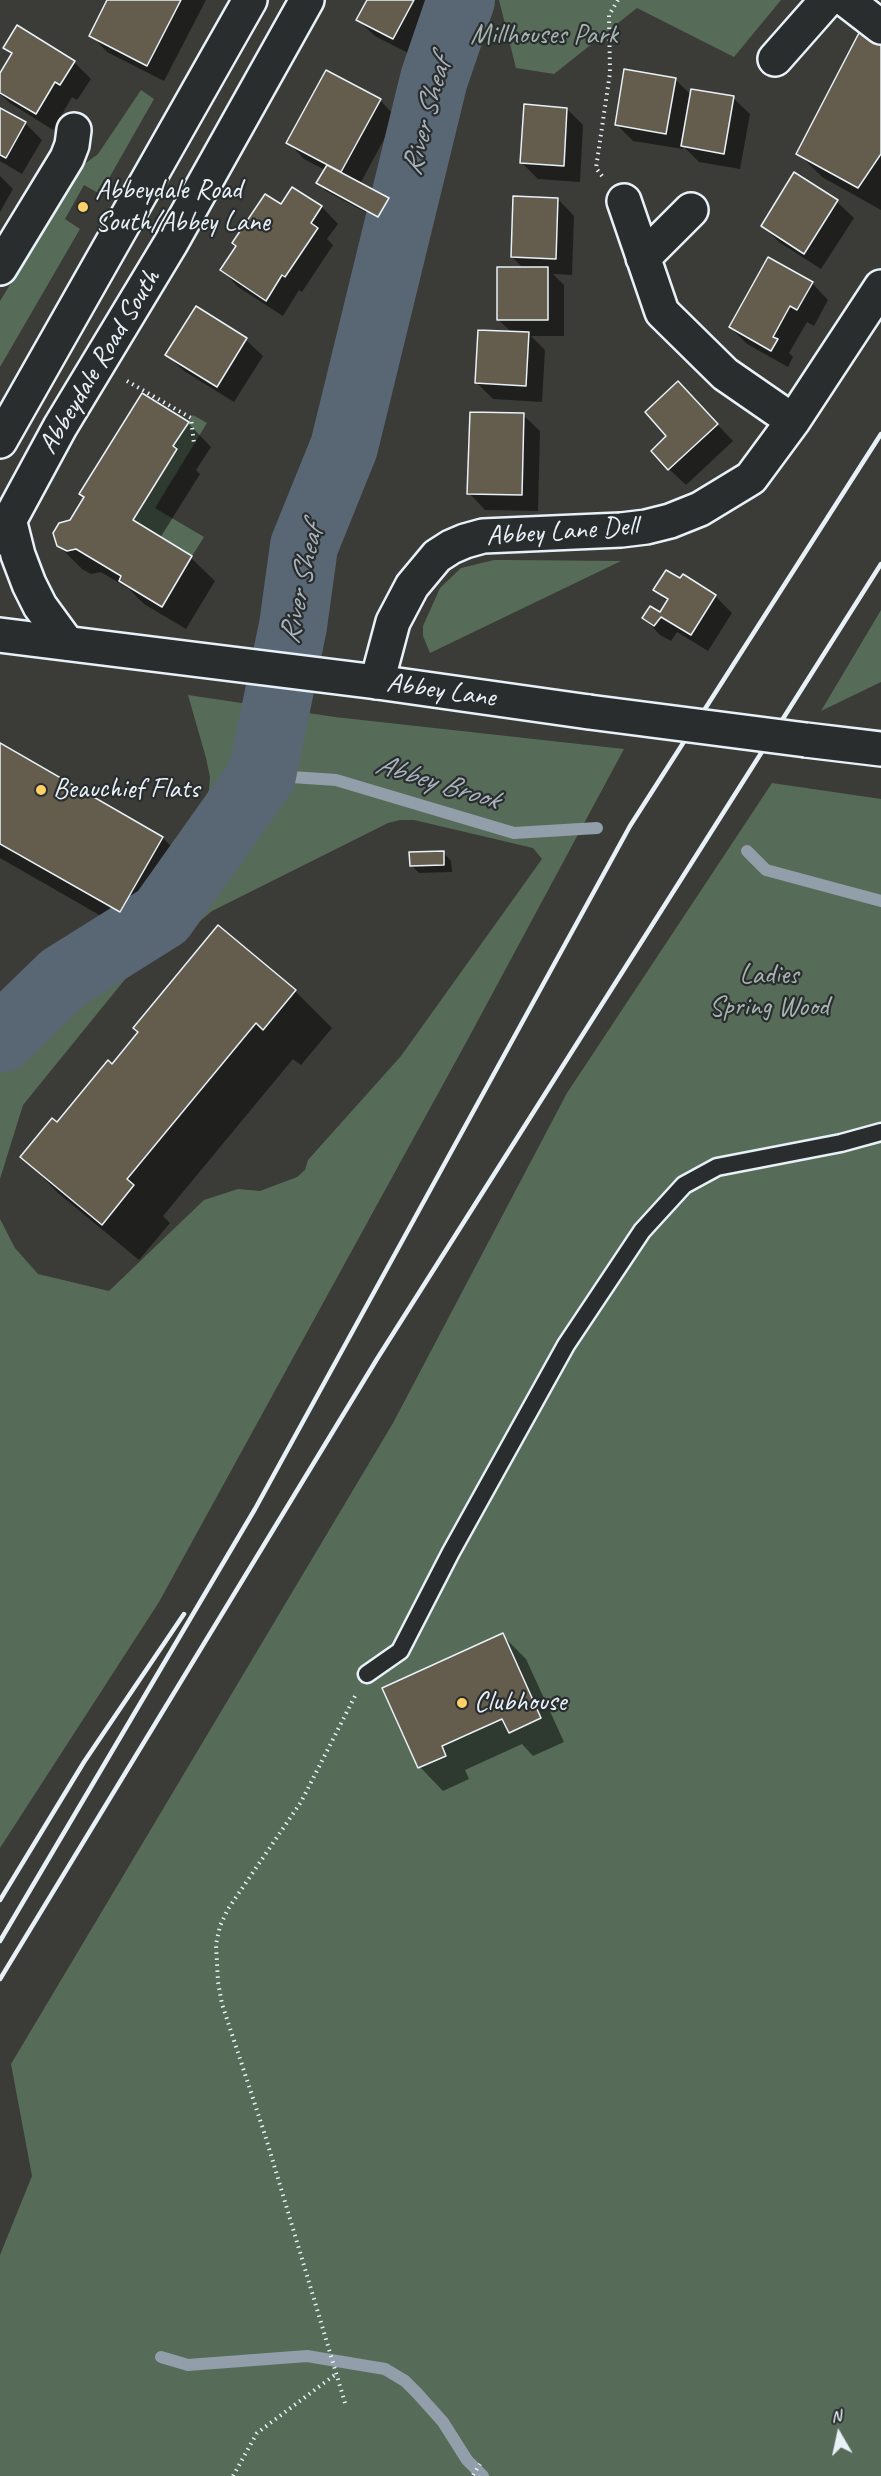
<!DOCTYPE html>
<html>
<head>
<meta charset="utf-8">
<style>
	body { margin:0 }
	#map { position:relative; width:881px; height:2476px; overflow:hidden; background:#3b3b37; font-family:Caveat,sans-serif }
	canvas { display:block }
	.north { position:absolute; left:809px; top:2404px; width:60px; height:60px; -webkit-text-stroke:4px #2a2d2e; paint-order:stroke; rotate:351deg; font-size:16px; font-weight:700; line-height:24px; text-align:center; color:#e8f1f8 }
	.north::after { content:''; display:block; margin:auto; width:21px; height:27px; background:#e8f1f8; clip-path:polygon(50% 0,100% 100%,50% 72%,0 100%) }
</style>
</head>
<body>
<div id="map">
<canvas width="881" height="2476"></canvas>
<div class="north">N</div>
</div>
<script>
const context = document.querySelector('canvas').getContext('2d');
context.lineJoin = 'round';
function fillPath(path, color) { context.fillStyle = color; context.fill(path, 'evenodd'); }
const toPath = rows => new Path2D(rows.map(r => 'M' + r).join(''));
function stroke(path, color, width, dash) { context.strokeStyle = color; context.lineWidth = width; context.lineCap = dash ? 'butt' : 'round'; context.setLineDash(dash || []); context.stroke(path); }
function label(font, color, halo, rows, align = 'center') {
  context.font = font + ' Caveat,sans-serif'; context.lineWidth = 4.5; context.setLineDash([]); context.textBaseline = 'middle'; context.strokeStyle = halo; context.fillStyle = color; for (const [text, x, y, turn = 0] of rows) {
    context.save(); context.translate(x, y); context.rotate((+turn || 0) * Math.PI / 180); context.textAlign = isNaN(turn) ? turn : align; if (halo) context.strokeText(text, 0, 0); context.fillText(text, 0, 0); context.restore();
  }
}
fillPath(toPath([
	[499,0,781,0,734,57,637,8,554,74,516,68],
	[141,90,154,99,100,194,84,185,65,219,80,229,0,367,0,301,83,165,98,154],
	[193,415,207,423,155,508,204,537,192,556,133,520,177,449,173,446],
	[494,560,508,560,621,561,430,653,423,636,423,626,440,588,461,568],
	[881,610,881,682,821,711],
	[188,695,335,717,624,749,468,1039,159,1602,0,1848,0,1219,15,1248,38,1274,109,1291,204,1200,238,1189,260,1191,297,1177,305,1170,308,1160,401,1056,542,859,533,848,414,820,400,820,388,823,212,911,183,935,132,909,168,869,196,825,209,790,210,777,206,758],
	[772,783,881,799,881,2476,0,2476,0,2255,32,2176,11,2064,393,1423,567,1093],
	[116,934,144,956,23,1105,0,1179,0,1008,69,948,104,935]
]), '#566c58');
fillPath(toPath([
	[109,0,206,0,164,81,107,52,91,35],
	[369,0,439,0,410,54,375,36,358,20],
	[17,27,74,62,91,79,77,100,72,97,53,130,10,103,0,94,0,76,12,55,5,48],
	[881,43,881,210,822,177,798,153],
	[675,79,691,95,733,98,750,114,740,169,699,162,683,146,683,149,633,141,617,125],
	[380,100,396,117,360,184,388,199,396,207,387,224,326,191,318,183,325,170,304,159,288,142],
	[0,109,25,123,42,140,22,174,0,161],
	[567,109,583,125,580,182,538,179,521,162],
	[794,174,837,202,854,218,821,269,779,242,763,226],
	[0,176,13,189,0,212],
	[293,189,322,207,338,224,327,239,333,245,302,292,299,290,283,316,238,287,222,270,281,206],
	[558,199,574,216,572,275,553,274,564,285,564,336,531,336,545,350,542,402,493,399,477,383,512,333,498,319,524,269,512,257],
	[812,283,828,300,814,326,807,322,789,353,793,357,788,367,747,344,730,327],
	[196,308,246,340,263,356,234,402,184,371,167,355],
	[694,400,733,441,686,485,669,469,669,436],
	[523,415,540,431,538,511,485,510,469,493],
	[188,423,211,447,196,470,200,474,160,538,191,558,215,581,186,629,144,604,129,589,101,572,91,574,82,569,58,545,85,499,81,494],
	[683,576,715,596,732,613,708,651,677,632,671,641,660,635,644,618,660,614,668,602,655,590,680,580],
	[0,744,163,838,199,875,157,948,0,858],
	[443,852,451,861,452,872,419,873,411,865],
	[218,927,295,991,332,1028,301,1065,293,1059,163,1216,170,1223,139,1260,58,1193,22,1156,57,1124,113,1066],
	[502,1635,526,1659,564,1742,533,1756,522,1744,465,1770,469,1779,443,1791,420,1767,384,1689]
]), '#0007');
stroke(toPath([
	[262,775,336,780,514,833,597,828],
	[747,851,766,870,881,901],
	[161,2357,188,2365,307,2356,385,2369,405,2381,417,2393,443,2422,467,2460,483,2476]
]), '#929ea9', 12);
stroke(toPath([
	[0,1039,63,978,162,916,262,775,293,626,304,546,344,447,434,79,461,0]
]), '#596775', 68);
const building = toPath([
	[107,0,181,0,147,66,89,36,107,0],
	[367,0,414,0,393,39,356,20,367,0],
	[17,25,75,61,60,85,55,82,36,114,0,93,0,73,12,53,3,48,17,25],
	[861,29,881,41,881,154,858,188,796,154,861,29],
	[624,69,676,78,666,134,615,125,624,69],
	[326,70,381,99,341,172,286,143,326,70],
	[691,89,734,96,724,154,681,146,691,89],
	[524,104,567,108,564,166,520,163,524,104],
	[0,108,26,122,6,158,0,155,0,108],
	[327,165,389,198,378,217,316,183,327,165],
	[794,172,838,200,804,254,761,226,794,172],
	[292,187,322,206,311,223,318,228,285,277,282,275,266,301,220,270,236,246,232,243,265,194,281,204,292,187],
	[513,196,558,198,556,259,511,257,513,196],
	[768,257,813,282,797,310,790,306,773,337,778,339,771,351,729,327,768,257],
	[497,267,548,267,548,320,497,320,497,267],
	[196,306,247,338,217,387,165,355,196,306],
	[478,330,529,332,526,386,475,383,478,330],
	[678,381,718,424,668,470,651,451,666,436,645,412,678,381],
	[142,393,189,422,173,446,177,449,133,520,192,556,162,607,119,581,121,576,76,549,67,551,57,546,53,533,59,523,70,520,84,497,79,494,142,393],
	[470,412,524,413,522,495,467,494,470,412],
	[666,570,680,578,683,574,716,595,691,635,661,617,654,626,642,618,650,606,660,612,668,599,653,590,666,570],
	[0,743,163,837,120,912,0,844,0,743],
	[444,851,444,865,410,866,409,852,444,851],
	[218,925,296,990,263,1030,256,1023,127,1179,134,1185,102,1225,20,1157,52,1118,57,1122,108,1060,112,1064,138,1032,133,1028,218,925],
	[503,1633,541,1718,509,1733,502,1719,442,1746,446,1756,418,1768,382,1688,503,1633]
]);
fillPath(building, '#645d4d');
stroke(building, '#e8f1f8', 1.5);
const lane = toPath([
	[367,1674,400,1651,451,1552,566,1345,642,1231,684,1185,717,1167,841,1143,881,1132]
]);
const street = toPath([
	[846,0,881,27],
	[775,59,827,0],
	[624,201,662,312,725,374,793,421],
	[643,258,691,210],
	[0,268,67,158,72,145,74,130],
	[377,682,393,622,412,586,437,556,451,547,465,541,483,536,621,530,646,527,670,521,700,509,751,478,793,421,881,287]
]);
const secondary = toPath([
	[0,635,377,682,589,712],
	[806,740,881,749]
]);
const primary = toPath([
	[0,441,250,0],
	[9,519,18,555,29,584,40,606,67,643],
	[0,538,60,427,171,243,307,0]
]);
stroke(lane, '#e8f1f8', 21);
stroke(street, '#e8f1f8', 38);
stroke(secondary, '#e8f1f8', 38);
stroke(primary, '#e8f1f8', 38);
stroke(toPath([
	[602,176,596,168,610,73,609,15,618,0],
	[127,381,191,418,194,444],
	[345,2403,265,2135,222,2004,218,1982,216,1944,220,1926,228,1909,301,1802,355,1696],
	[473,2475,480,2464],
	[233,2476,257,2433,336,2374]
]), '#e8f1f8', 4, [1.5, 4.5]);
stroke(lane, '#2a2d2e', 16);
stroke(street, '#2a2d2e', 33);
stroke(secondary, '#2a2d2e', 33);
stroke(primary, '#2a2d2e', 33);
stroke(toPath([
	[0,1900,84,1762,184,1614],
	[0,1941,255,1509,630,826,881,434],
	[0,1979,377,1359,881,564]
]), '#e8f1f8', 4.5);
const secondaryBridge = toPath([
	[589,712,806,740]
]);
stroke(secondaryBridge, '#e8f1f8', 38, []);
stroke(secondaryBridge, '#2a2d2e', 33);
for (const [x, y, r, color] of [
	[83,207,6,"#ffd166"],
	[41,790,6,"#ffd166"],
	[462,1703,6,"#ffd166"]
]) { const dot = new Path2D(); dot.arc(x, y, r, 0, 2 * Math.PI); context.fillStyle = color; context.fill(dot); stroke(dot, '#2a2d2e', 2); }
label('28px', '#a6b5b0', '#2a2d2e', [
	["Millhouses Park",544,36],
	["Ladies",769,976],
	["Spring Wood",769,1008]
]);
label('28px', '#e8f1f8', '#2a2d2e', [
	["Abbeydale Road",95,191],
	["South/Abbey Lane",95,223],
	["Beauchief Flats",53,790],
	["Clubhouse",474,1703]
], 'left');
label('28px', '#e8f1f8', '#2a2d2e', [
	["Abbeydale Road South",100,362,-59],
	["Abbey Lane Dell",562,532,-4],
	["Abbey Lane",441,691,8]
]);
label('italic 30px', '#a8b3bd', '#2a2d2e', [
	["River Sheaf",427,117,-75],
	["River Sheaf",302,585,-78],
	["Abbey Brook",437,783,17]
]);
</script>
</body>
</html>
